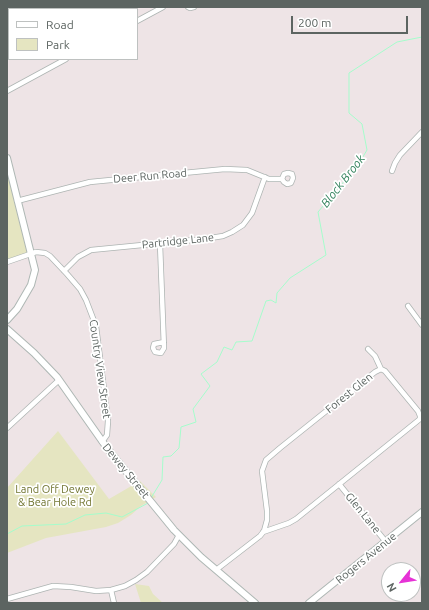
<!DOCTYPE html>
<html>
<head>
<meta charset="utf-8">
<style>
	body { margin:0 }
	#map { position:relative; width:429px; height:610px; overflow:hidden; background:#eee4e6; font-family:Ubuntu,sans-serif }
	canvas { display:block }
	.frame { position:absolute; inset:0; border:8px solid #5c6461; pointer-events:none }
	.legend { position:absolute; left:8px; top:8px; width:130px; height:52px; box-sizing:border-box; background:#fff; border:1px solid #bec1c0; margin:0; padding:5px 7px; list-style:none; font-size:12px; color:#5c6461 }
	.legend li { display:flex; align-items:center; gap:8px; height:20px }
	.legend b { width:20px; border:1px solid #bec1c0 }
	.north { position:absolute; left:381px; top:562px; width:40px; height:40px; box-sizing:border-box; background:#fff; border:1px solid #bec1c0; border-radius:50%; rotate:240deg; font-size:11px; font-weight:700; line-height:16px; text-align:center; color:#5c6461 }
	.north::after { content:''; display:block; margin:auto; width:14px; height:18px; background:#e632d6; clip-path:polygon(50% 0,100% 100%,50% 72%,0 100%) }
	.scale { position:absolute; left:291px; top:16px; width:117px; height:18px; box-sizing:border-box; border:2px solid #5c6461; border-top:0; padding-left:5px; font-size:12px; line-height:14px; white-space:nowrap; color:#5c6461; -webkit-text-stroke:3px #fff; paint-order:stroke }
</style>
</head>
<body>
<div id="map">
<canvas width="429" height="610"></canvas>
<div class="frame"></div>
<ul class="legend">
<li><b style="height:5px;background:#fff"></b>Road</li>
<li><b style="height:11px;background:#e5e5c1"></b>Park</li>
</ul>
<div class="north">N</div>
<div class="scale">200 m</div>
</div>
<script>
const context = document.querySelector('canvas').getContext('2d');
context.lineJoin = 'round';
function fillPath(path, color) { context.fillStyle = color; context.fill(path, 'evenodd'); }
const toPath = rows => new Path2D(rows.map(r => 'M' + r).join(''));
function stroke(path, color, width, dash) { context.strokeStyle = color; context.lineWidth = width; context.lineCap = dash ? 'butt' : 'round'; context.setLineDash(dash || []); context.stroke(path); }
function label(font, color, halo, rows, align = 'center') {
  context.font = font + ' Ubuntu,sans-serif'; context.lineWidth = 3.5; context.setLineDash([]); context.textBaseline = 'middle'; context.strokeStyle = halo; context.fillStyle = color; for (const [text, x, y, turn = 0] of rows) {
    context.save(); context.translate(x, y); context.rotate((+turn || 0) * Math.PI / 180); context.textAlign = isNaN(turn) ? turn : align; if (halo) context.strokeText(text, 0, 0); context.fillText(text, 0, 0); context.restore();
  }
}
fillPath(toPath([
	[7,173,28,249,27,253,7,260],
	[58,431,109,499,140,481,156,497,141,506,131,515,118,523,106,527,46,538,7,553,7,488],
	[135,584,149,586,153,594,163,603,141,603]
]), '#e5e5c1');
stroke(toPath([
	[151,498,162,480,163,457,171,456,179,448,181,427,196,422,193,409,210,386,201,374,217,362,224,347,232,350,236,342,252,341,266,301,271,300,276,303,277,293,290,278,326,255,318,212,358,165,367,150,362,124,349,113,349,73,397,42,422,37],
	[7,534,22,526,66,524,85,515,106,513,122,517,148,503]
]), '#a5fdcc', 1);
const street = toPath([
	[188,7,190,8,194,7],
	[14,9,18,7],
	[7,12,9,11],
	[137,21,163,7],
	[7,91,66,59],
	[392,171,395,163,400,155,422,132],
	[17,201,90,182,225,169,247,170,269,179,282,179,284,182,287,184,291,183,293,178,292,174,288,173,284,174,282,179],
	[160,244,164,348,161,353,155,352,153,348,154,344,164,342],
	[7,262,36,252,45,253,50,256,67,274,80,289,86,300,96,326,108,421,107,435,102,442],
	[64,271,78,257,91,250,204,239,223,236,232,232,243,225,252,213,265,177],
	[408,306,422,325],
	[368,349,375,356,381,369],
	[7,428,59,380],
	[339,484,386,542],
	[216,570,260,536,264,531,267,520,267,511,262,471,266,460,280,448,375,372,381,369,385,371,418,411,420,416,420,419,296,519,289,523,263,532],
	[111,590,114,603],
	[7,599,53,586,71,587,96,591,111,590,125,586,136,580,147,572,174,544,179,535]
]);
const secondary = toPath([
	[7,158,35,270,31,285,17,309,7,320],
	[7,329,34,353,57,377,107,448,174,530,201,557,255,603],
	[309,603,422,512]
]);
stroke(street, '#adb4b2', 6);
stroke(secondary, '#aeb7b4', 8);
stroke(street, '#fff', 4.5);
stroke(secondary, '#fff', 6);
label('11px', '#5c6461', '#fff', [
	["Deer Run Road",150,176,-5],
	["Partridge Lane",178,241,-6],
	["Country View Street",100,369,82],
	["Forest Glen",349,393,-39],
	["Dewey Street",126,471,51],
	["Glen Lane",363,513,51],
	["Rogers Avenue",366,558,-39]
]);
label('11px', '#727632', '#fff', [
	["Land Off Dewey",55,489],
	["& Bear Hole Rd",55,502]
]);
label('italic 12px', '#34835e', '#fff', [
	["Block Brook",343,181,-52]
]);
</script>
</body>
</html>
